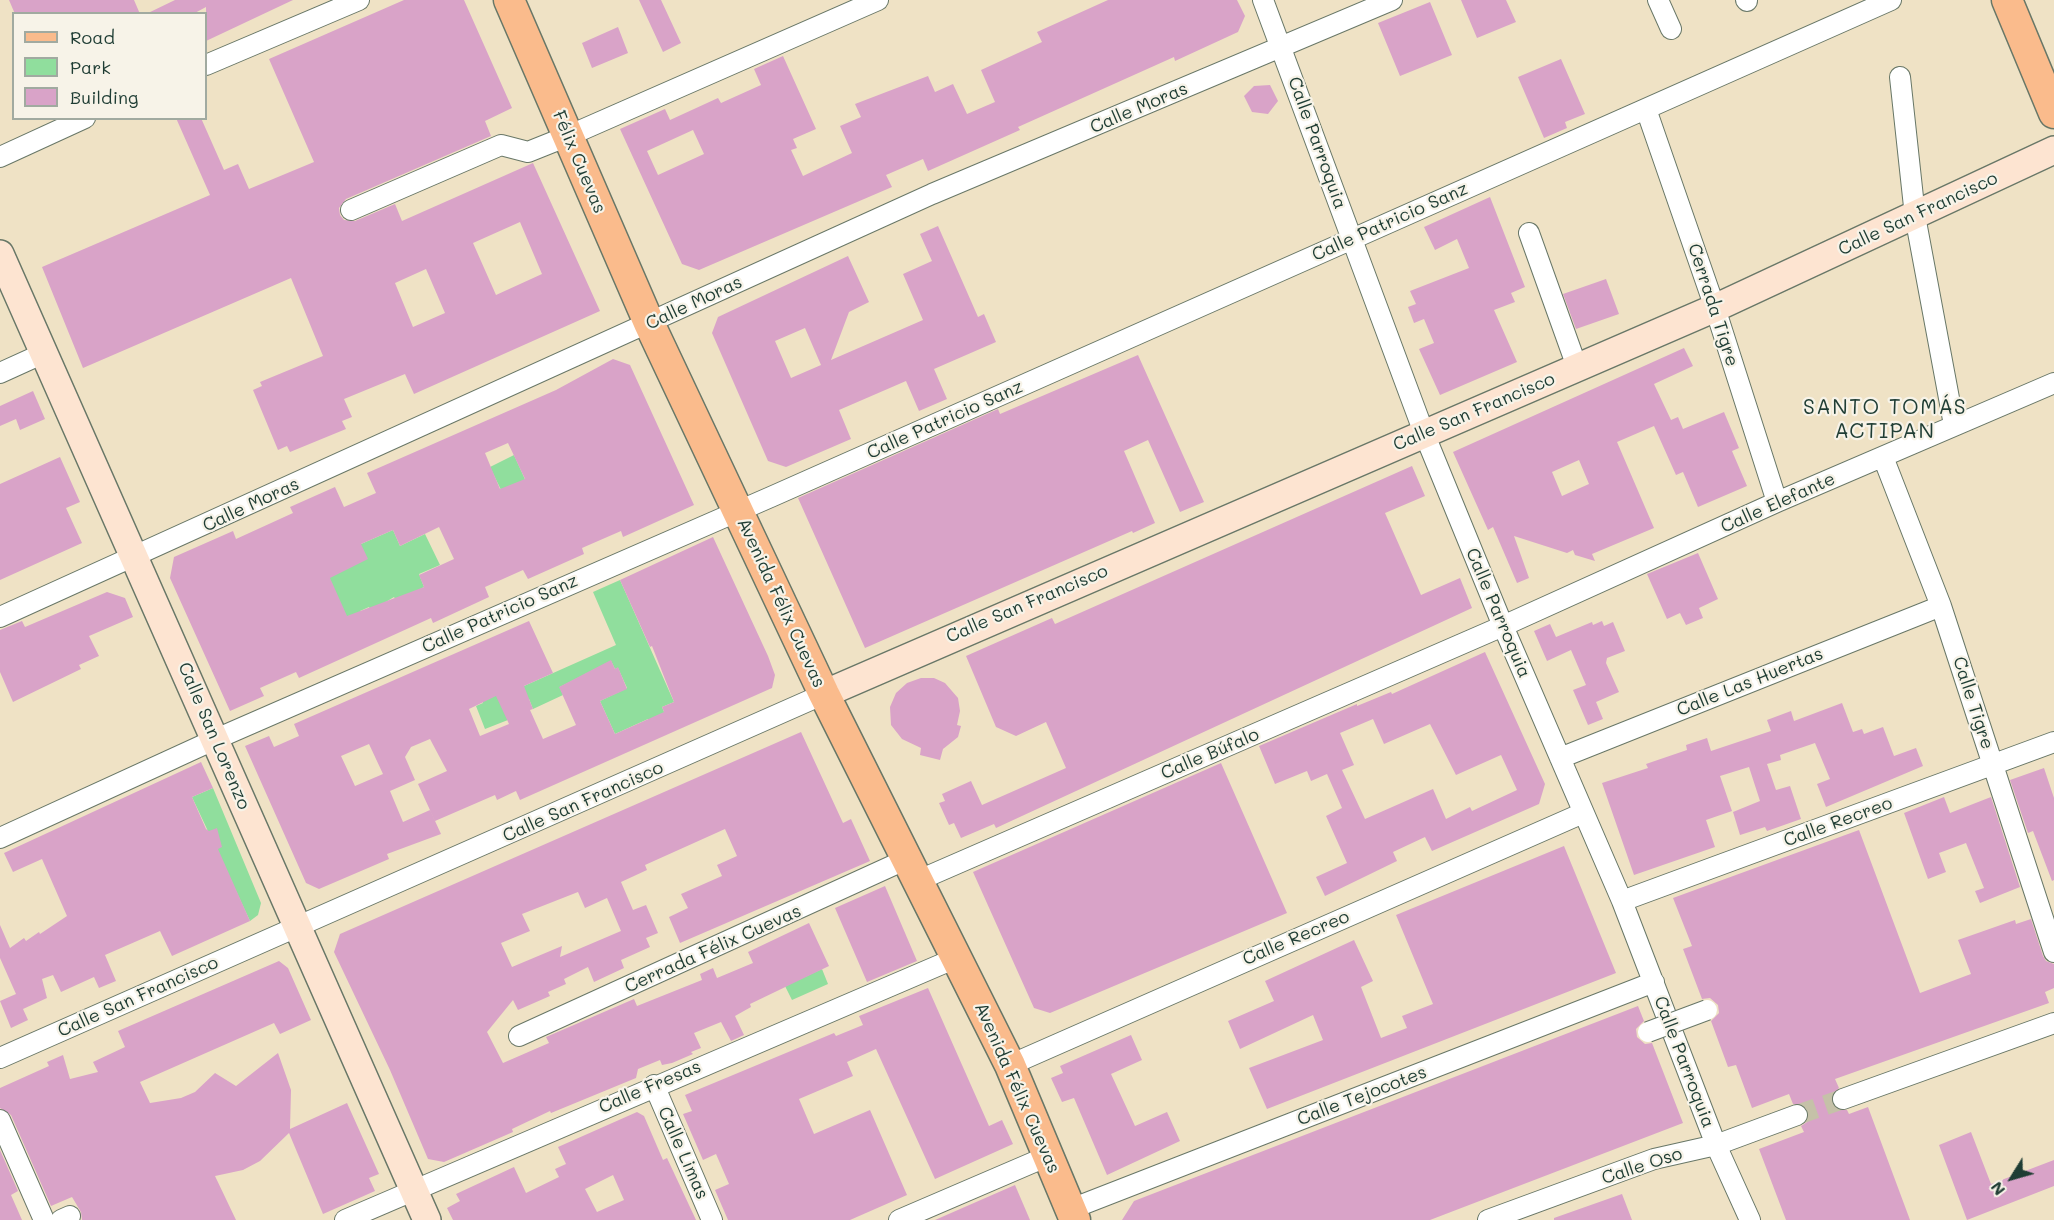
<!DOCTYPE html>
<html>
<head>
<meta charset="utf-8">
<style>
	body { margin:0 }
	#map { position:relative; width:2054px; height:1220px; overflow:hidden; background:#efe2c5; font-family:Mali,sans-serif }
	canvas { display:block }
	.legend { position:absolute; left:12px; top:12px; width:195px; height:108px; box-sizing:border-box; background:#f7f3e8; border:2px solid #a1aaa0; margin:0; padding:8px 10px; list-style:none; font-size:18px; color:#1f3d34 }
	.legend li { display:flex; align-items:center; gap:12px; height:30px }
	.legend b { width:30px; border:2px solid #a1aaa0 }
	.north { position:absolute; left:1982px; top:1148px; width:60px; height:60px; -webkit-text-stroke:4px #f7f3e8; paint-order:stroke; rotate:233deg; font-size:16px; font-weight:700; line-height:24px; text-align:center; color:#1f3d34 }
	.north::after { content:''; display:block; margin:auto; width:21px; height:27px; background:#1f3d34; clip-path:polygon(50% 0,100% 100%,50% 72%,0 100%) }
</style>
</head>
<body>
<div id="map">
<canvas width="2054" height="1220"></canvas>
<ul class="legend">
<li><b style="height:8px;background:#fabb8c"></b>Road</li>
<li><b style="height:16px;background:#90de9d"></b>Park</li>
<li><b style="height:16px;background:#d9a3c8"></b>Building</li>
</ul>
<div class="north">N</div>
</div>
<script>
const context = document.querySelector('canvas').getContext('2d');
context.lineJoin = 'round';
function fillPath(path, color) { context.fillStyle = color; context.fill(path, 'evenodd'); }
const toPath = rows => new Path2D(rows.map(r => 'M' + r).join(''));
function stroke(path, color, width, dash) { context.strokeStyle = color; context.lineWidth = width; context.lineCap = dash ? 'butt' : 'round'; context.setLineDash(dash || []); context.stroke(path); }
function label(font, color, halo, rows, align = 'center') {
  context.font = font + ' Mali,sans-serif'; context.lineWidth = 4.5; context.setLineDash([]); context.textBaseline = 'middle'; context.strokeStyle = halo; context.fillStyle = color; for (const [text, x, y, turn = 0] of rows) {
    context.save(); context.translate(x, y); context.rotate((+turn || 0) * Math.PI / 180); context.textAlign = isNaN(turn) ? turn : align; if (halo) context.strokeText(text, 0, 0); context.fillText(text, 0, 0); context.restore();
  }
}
fillPath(toPath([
	[514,455,542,517,501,490,490,467],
	[393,530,400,546,425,534,440,565,419,574,424,587,397,602,394,597,371,611,369,607,360,611,374,643,362,648,309,548,361,544],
	[620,580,674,702,662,707,669,724,648,719,615,734,600,701,627,688,618,668,615,669,611,661,560,687,563,695,533,709,529,699,513,718,485,729,476,706,483,703,481,698,524,686,616,645,593,592],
	[213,788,261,903,258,915,250,921,192,797],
	[822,969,828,984,792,1000,785,986]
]), '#90de9d');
fillPath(toPath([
	[9,0,134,0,140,14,15,14],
	[175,0,293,0,206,41,206,7,193,14,146,14],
	[404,0,464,0,512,108,485,121,491,136,346,199,339,208,340,215,344,220,355,221,395,204,402,221,533,163,600,311,414,394,405,374,344,399,352,417,342,421,346,429,290,452,287,446,278,450,253,390,262,386,260,382,323,356,291,278,83,368,42,267,210,195,176,118,201,118,224,170,238,164,249,189,314,162,269,59],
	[520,222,542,274,496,295,473,243],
	[426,269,445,313,413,327,395,283],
	[639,0,661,0,681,43,663,52],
	[1108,0,1237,0,1245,16,1238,32,1175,61,1174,57,1018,127,1020,130,928,171,923,159,886,175,892,187,699,270,682,264,620,129,665,109,670,120,718,98,721,103,761,85,754,69,783,56,816,129,793,139,797,148,791,150,803,176,852,153,840,126,861,117,855,104,928,76,935,92,953,84,967,114,995,102,981,70,1042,42,1037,32],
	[693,130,704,154,658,175,647,151],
	[1461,0,1506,0,1516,22,1477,38],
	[1430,2,1452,55,1400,76,1378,23],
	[618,27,628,53,592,68,582,43],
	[1561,59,1585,114,1565,122,1567,128,1544,138,1518,77],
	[1270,85,1278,101,1268,114,1252,112,1244,96,1254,86],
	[1490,197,1525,287,1511,293,1515,302,1494,310,1517,362,1440,395,1419,349,1434,343,1424,319,1414,323,1408,307,1416,304,1410,291,1469,268,1457,239,1435,250,1424,227],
	[938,226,978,317,984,314,996,342,934,369,947,399,919,411,906,381,839,410,851,439,786,467,768,461,712,333,718,317,848,256,869,302,849,312,831,360,923,320,903,274,932,261,920,234],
	[805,328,821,365,791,378,775,341],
	[1606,279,1619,314,1576,329,1563,294],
	[1684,348,1693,366,1654,384,1671,420,1678,417,1683,429,1724,412,1739,448,1732,451,1747,486,1698,507,1683,472,1676,475,1654,426,1617,442,1654,528,1592,554,1595,561,1575,555,1573,550,1567,553,1514,536,1529,578,1517,583,1493,527,1488,530,1453,452],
	[1579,460,1589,484,1562,496,1552,472],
	[1138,355,1204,502,1180,512,1148,440,1124,451,1155,523,1133,533,1132,531,865,648,798,498,998,409,1000,414],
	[613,359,630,365,694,505,623,537,621,531,582,548,584,554,528,579,523,570,485,587,489,597,433,623,431,618,299,678,296,672,260,688,264,696,230,711,170,578,174,557,233,531,236,539,293,513,290,507,335,487,344,507,376,493,367,473,556,390],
	[508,443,525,479,500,489,485,453],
	[439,527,454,559,419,575,424,587,347,616,330,578,368,559,361,544,393,530,400,546],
	[33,391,45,419,20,430,16,419,0,426,0,406],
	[60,457,80,502,66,508,82,543,0,580,0,484],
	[1412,466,1425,496,1385,513,1421,595,1460,578,1472,608,996,828,994,824,961,838,954,823,949,825,939,803,945,801,942,794,971,781,982,805,1066,768,1046,722,1016,736,996,727,966,656,1052,618,1055,624],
	[713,537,768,656,775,675,772,688,520,800,516,791,497,800,495,795,435,821,418,784,447,771,430,739,411,747,405,757,415,780,390,791,403,822,430,810,441,834,387,854,389,859,319,889,306,883,245,746,269,736,274,747,299,736,294,724,529,621,553,673,524,686,533,709,530,710,543,739,576,725,559,687,611,660,615,669,618,667,627,689,600,701,615,734,664,712,662,707,674,702,652,646,650,647,620,580],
	[496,696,509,724,480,736,469,709],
	[369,744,383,774,355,786,341,756],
	[1698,553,1718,599,1699,608,1703,618,1686,625,1680,613,1667,619,1647,574],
	[107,592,125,598,133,617,89,636,99,656,79,665,81,669,13,702,0,672,0,630,22,621,25,627],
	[1602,621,1604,626,1613,622,1625,651,1607,658,1606,663,1619,692,1596,702,1603,719,1588,725,1573,690,1586,685,1571,650,1547,661,1534,631,1550,624,1556,637,1592,622,1593,625],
	[1485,652,1545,784,1539,804,1432,851,1425,837,1393,852,1397,861,1325,896,1316,877,1347,863,1326,816,1342,808,1327,774,1311,781,1307,771,1275,784,1259,746,1357,704,1357,706,1391,692,1392,694],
	[1373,719,1384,744,1430,724,1456,775,1501,755,1517,790,1472,811,1470,807,1446,819,1433,789,1365,819,1342,770,1354,765,1340,733],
	[921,678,934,678,945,683,958,698,960,711,957,725,961,726,958,737,943,749,940,760,920,755,921,748,902,739,891,725,890,707,896,693,907,683],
	[1842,703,1853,732,1862,729,1864,734,1883,727,1894,756,1916,748,1923,766,1826,807,1817,784,1830,779,1815,743,1780,755,1781,760,1767,764,1776,790,1790,786,1801,819,1767,831,1765,827,1740,835,1733,812,1760,801,1749,767,1720,776,1732,811,1706,820,1715,847,1634,875,1602,783,1648,768,1646,764,1687,750,1686,745,1707,738,1711,751,1771,731,1767,720,1791,711,1794,721],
	[801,732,843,823,851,819,870,861,680,943,669,917,688,908,681,894,722,876,717,865,737,856,725,829,645,865,647,870,621,882,633,910,646,905,658,933,646,938,650,947,621,960,624,968,594,982,588,967,564,979,566,984,548,992,550,996,518,1010,513,1000,487,1032,503,1063,549,1043,546,1037,634,999,637,1006,702,980,700,974,713,968,717,978,753,963,748,952,809,923,829,966,750,1004,751,1007,735,1016,744,1035,731,1041,721,1022,694,1033,701,1048,691,1052,693,1054,672,1063,662,1065,660,1060,638,1069,636,1078,551,1113,550,1111,512,1129,513,1132,444,1162,428,1159,390,1070,334,952,340,934],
	[578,892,585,908,607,898,621,931,560,957,562,946,512,967,501,943,530,931,522,914],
	[201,762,213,788,192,797,206,829,209,831,217,828,222,847,218,849,250,921,172,956,160,931,105,955,116,981,99,988,94,977,61,992,53,975,42,979,47,998,23,1009,28,1020,11,1028,0,1001,16,994,0,958,0,925,10,948,24,938,26,941,39,932,40,934,67,916,42,859,13,872,4,853],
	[1221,763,1287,913,1050,1013,1034,1008,973,872],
	[2044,768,2054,798,2054,880,2052,881,2033,831,2028,833,2010,780],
	[1944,797,1950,813,1991,797,2020,887,1980,903,1975,891,1984,888,1966,843,1939,853,1946,872,1928,879,1904,813],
	[1859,830,1920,993,1971,974,1958,940,2015,920,2016,924,2031,919,2043,956,2046,961,2054,964,2054,988,2045,992,2049,1003,1835,1079,1839,1088,1831,1097,1835,1108,1847,1110,1849,1114,1868,1107,1910,1220,1786,1220,1759,1149,1804,1132,1801,1126,1807,1122,1808,1111,1804,1105,1793,1104,1789,1094,1752,1108,1736,1065,1728,1067,1711,1021,1719,1013,1718,1005,1710,998,1702,999,1683,949,1692,946,1673,898],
	[1564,846,1616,973,1267,1109,1249,1068,1323,1040,1313,1015,1240,1049,1228,1021,1274,1001,1265,981,1354,940,1373,981,1361,987,1381,1038,1407,1028,1402,1016,1433,1004,1396,915],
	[885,886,917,961,867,982,835,908],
	[279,961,288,968,311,1020,280,1034,274,1023,140,1082,150,1103,181,1098,195,1092,215,1073,236,1086,278,1053,291,1090,290,1129,347,1103,379,1174,369,1178,375,1191,323,1214,289,1133,260,1161,243,1170,215,1176,236,1220,82,1220,81,1212,72,1197,51,1206,11,1115,0,1108,0,1088,49,1066,47,1062,63,1055,70,1079,98,1072,93,1062,125,1047,118,1031],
	[928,988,989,1126,1002,1120,1013,1144,935,1179,876,1049,847,1062,853,1076,799,1099,814,1134,870,1110,907,1195,850,1220,728,1220,715,1190,729,1184,716,1154,703,1160,683,1114,692,1111,685,1095,834,1033,836,1036,863,1025,859,1016],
	[1638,1006,1644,1021,1636,1029,1637,1037,1645,1044,1652,1043,1683,1123,1430,1220,1122,1220,1134,1201],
	[1131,1035,1142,1060,1111,1074,1135,1126,1167,1112,1180,1141,1107,1175,1074,1098,1062,1102,1051,1078,1063,1073,1060,1066],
	[637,1112,644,1116,663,1160,667,1158,696,1220,453,1220,447,1208,460,1201,456,1194,514,1167,526,1193,559,1177,555,1169,566,1164,558,1147],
	[613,1175,624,1200,597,1212,585,1189],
	[1971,1132,1991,1184,2054,1160,2054,1186,1967,1220,1939,1145],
	[0,1150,18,1191,11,1195,22,1220,0,1220],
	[1015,1185,1030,1220,935,1220],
	[1622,1194,1632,1220,1554,1220,1554,1218]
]), '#d9a3c8');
stroke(toPath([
	[1797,1115,1843,1099]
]), '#c5c1a8', 20, [20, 10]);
const street = toPath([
	[1263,0,1424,433,1503,626,1622,901,1716,1145,1750,1220],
	[1658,0,1671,29],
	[1746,0,1747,1],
	[206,65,359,0],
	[1900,77,1915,216,1954,425],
	[1646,109,1715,308,1777,502],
	[0,157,85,118],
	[351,210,501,145,528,152,568,136,878,0],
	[1529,233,1577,367],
	[0,373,44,353],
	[1883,457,1941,606,2054,952],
	[0,617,932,194,1392,0],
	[1560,758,1941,606],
	[0,838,216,739,773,496,1891,0],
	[917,881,1503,626,1777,502,2054,383],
	[1622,901,2054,742],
	[519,1036,907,859],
	[0,1058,824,694],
	[1010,1065,1583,813],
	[654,1085,712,1220],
	[1843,1099,2054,1023],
	[0,1120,44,1220],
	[1071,1209,1654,982],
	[61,1220,70,1216],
	[345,1220,956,958],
	[899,1220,1048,1156],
	[1488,1220,1654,1159,1716,1145,1797,1115]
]);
const secondary = toPath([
	[0,254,427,1220],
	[824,694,1715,308,2054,150]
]);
const primary = toPath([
	[509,0,649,323,824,694,1010,1065,1075,1220],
	[2007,0,2054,113]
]);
stroke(street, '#687767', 22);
stroke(secondary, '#687767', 30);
stroke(primary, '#687767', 33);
stroke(street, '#fff', 20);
stroke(secondary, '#fde4d1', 27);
stroke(primary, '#fabb8c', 30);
const streetBridge = toPath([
	[1648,1032,1707,1010]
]);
stroke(streetBridge, '#687767', 22, []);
stroke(streetBridge, '#fff', 20);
label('18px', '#1f3d34', '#f7f3e8', [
	["Calle Moras",1139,108,-23],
	["Calle Parroquia",1317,143,70],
	["Félix Cuevas",579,162,67],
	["Calle San Francisco",1918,214,-25],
	["Calle Patricio Sanz",1390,222,-24],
	["Calle Moras",694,303,-25],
	["Cerrada Tigre",1713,305,72],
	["Calle San Francisco",1474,412,-23],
	["Calle Patricio Sanz",945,420,-24],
	["Calle Elefante",1778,503,-24],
	["Calle Moras",251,505,-25],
	["Avenida Félix Cuevas",781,603,65],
	["Calle San Francisco",1027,604,-23],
	["Calle Parroquia",1498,613,67],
	["Calle Patricio Sanz",500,614,-24],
	["Calle Las Huertas",1750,682,-22],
	["Calle Tigre",1973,703,72],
	["Calle San Lorenzo",214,736,67],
	["Calle Búfalo",1210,754,-23],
	["Calle San Francisco",583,802,-24],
	["Calle Recreo",1838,822,-20],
	["Calle Recreo",1296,938,-23],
	["Cerrada Félix Cuevas",713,949,-24],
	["Calle San Francisco",138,997,-24],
	["Calle Parroquia",1684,1062,69],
	["Calle Fresas",650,1087,-23],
	["Avenida Félix Cuevas",1017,1088,66],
	["Calle Tejocotes",1362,1096,-21],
	["Calle Limas",683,1153,66],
	["Calle Oso",1642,1166,-18]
]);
context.letterSpacing = '1.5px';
label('21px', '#1f3d34', '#f7f3e8', [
	["SANTO TOMÁS",1885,408],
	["ACTIPAN",1885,432]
]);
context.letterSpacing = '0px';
</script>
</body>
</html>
